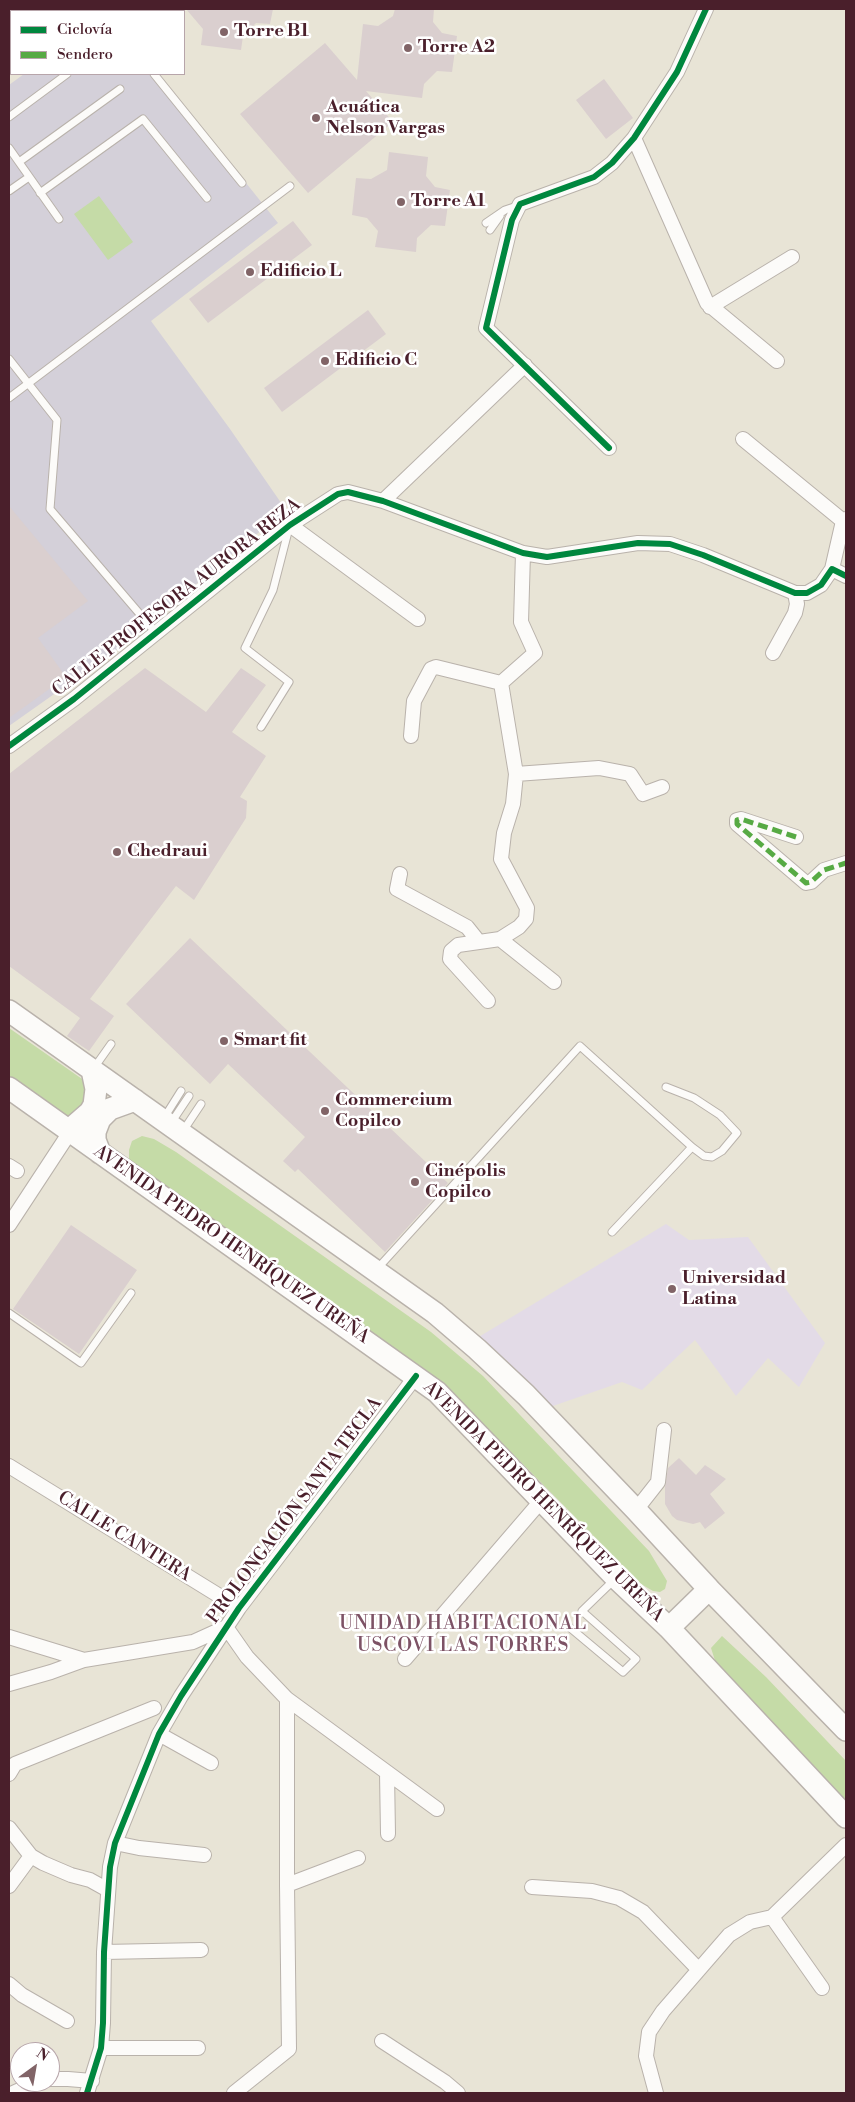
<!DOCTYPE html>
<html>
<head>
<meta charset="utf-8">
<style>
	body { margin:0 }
	#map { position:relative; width:855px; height:2102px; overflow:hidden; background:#e8e4d6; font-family:"Libre Bodoni",serif }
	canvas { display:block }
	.frame { position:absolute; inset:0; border:10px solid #4a1f2b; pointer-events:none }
	.legend { position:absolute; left:10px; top:10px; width:175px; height:65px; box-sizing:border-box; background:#fff; border:1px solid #b7a5aa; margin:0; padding:6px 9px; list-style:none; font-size:15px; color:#4a1f2b }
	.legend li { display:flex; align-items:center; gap:10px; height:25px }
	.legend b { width:25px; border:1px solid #b7a5aa }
	.north { position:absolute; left:10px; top:2042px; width:50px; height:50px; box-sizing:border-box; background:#fff; border:1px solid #b7a5aa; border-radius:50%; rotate:32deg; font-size:14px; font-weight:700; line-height:20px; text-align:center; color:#4a1f2b }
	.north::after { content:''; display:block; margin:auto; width:18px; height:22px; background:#816467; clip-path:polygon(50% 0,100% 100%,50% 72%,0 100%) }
</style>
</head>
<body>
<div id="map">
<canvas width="855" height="2102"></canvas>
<div class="frame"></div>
<ul class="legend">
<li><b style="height:6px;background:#00873e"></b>Ciclovía</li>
<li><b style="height:6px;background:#57aa44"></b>Sendero</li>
</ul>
<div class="north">N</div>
</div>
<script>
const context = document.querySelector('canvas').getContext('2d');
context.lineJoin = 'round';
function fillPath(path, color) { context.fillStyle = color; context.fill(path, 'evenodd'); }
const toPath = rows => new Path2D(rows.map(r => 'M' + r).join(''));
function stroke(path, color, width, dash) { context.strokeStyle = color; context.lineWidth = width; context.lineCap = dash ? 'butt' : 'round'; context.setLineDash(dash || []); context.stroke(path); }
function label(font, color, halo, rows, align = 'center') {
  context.font = font + ' "Libre Bodoni",serif'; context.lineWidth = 5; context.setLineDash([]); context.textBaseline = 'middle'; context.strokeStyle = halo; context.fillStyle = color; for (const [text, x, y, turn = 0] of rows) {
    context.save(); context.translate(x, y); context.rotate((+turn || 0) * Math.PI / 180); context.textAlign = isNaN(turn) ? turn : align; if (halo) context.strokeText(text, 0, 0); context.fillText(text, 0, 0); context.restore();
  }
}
fillPath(toPath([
	[666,1224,689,1240,748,1237,825,1343,799,1387,768,1358,736,1396,695,1340,642,1390,622,1382,550,1407,477,1338]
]), '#e3dbe7');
fillPath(toPath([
	[24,74,159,74,278,223,151,321,230,429,286,510,115,651,9,726,9,85]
]), '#d4d0d9');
fillPath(toPath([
	[99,196,133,242,108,260,74,214],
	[9,1028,85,1081,88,1099,75,1115,65,1117,9,1077],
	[142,1136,154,1139,176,1152,431,1332,483,1376,649,1551,667,1581,665,1589,660,1592,653,1591,641,1584,445,1385,136,1168,129,1160,129,1150,132,1141],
	[722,1636,766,1677,846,1761,846,1800,719,1673,711,1648]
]), '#c5dba7');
fillPath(toPath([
	[186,9,273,9,270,24,256,23,243,36,241,50,201,45,203,29],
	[395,9,434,9,433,22,442,33,457,36,452,72,437,71,424,84,422,98,366,91,393,122,308,193,240,114,325,43,357,80,363,24,378,26,393,16],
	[604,79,633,118,606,139,576,100],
	[389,152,428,157,426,176,435,187,450,190,445,226,431,225,417,238,416,252,375,247,378,231,367,218,352,215,356,178,371,179,387,170],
	[293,221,312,245,208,323,189,299],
	[368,310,386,334,282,412,264,388],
	[9,506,88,601,38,638,66,677,9,718],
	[145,668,206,712,241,668,266,685,232,732,266,756,240,797,247,801,246,818,194,900,176,886,90,999,114,1016,89,1051,67,1036,80,1018,9,966,9,774],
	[190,938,448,1183,385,1252,298,1169,295,1172,283,1161,305,1137,228,1064,210,1084,126,1004],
	[71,1225,137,1270,79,1354,13,1309],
	[679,1458,696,1475,705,1465,726,1479,710,1494,725,1513,705,1529,700,1522,693,1524,677,1520,672,1516,665,1504,665,1487,668,1468]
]), '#dacfcf');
const lane = toPath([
	[154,74,242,183],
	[9,117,67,74],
	[9,148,59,219],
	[19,162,120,89],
	[9,191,29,177],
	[40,193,143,119,207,198],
	[486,223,505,210,520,205],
	[490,230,500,216],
	[9,359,57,420,50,509,156,633],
	[9,398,290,186],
	[261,727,289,682,245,648,273,590,289,528],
	[94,1068,111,1044],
	[666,1087,694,1098,720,1115,737,1133,722,1151,712,1157,704,1156,692,1147],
	[164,1118,181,1091],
	[171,1123,189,1096],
	[183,1131,201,1104],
	[377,1269,580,1046,692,1147,612,1232],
	[9,1313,81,1363,131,1293],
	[568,1626,623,1672,636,1659,582,1611,614,1580]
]);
const street = toPath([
	[53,11,57,9],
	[9,46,11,9],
	[634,138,707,303,777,361],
	[710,307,792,257],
	[743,439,843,521],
	[609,448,486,328,512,220,520,204,594,177,612,163,634,138,677,72,706,9],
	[383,501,525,365],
	[290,525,418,619],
	[832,569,843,521,846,519],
	[773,653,795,613,797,604,795,593],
	[411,736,414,701,431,669,436,667,501,683],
	[9,746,74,699,290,525,338,494,348,492,383,501,523,553,547,557,638,543,670,544,703,555,795,593,807,593,821,585,832,569,846,576],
	[516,774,599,768,630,774,643,794,662,787],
	[796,837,741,819,737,820,737,824,806,883,811,882,824,870,846,863],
	[400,874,397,889,467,927,479,942],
	[500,939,554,982],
	[488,1001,450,959,451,951,458,945,500,939,519,927,526,919,527,908,501,859,504,833,513,804,516,774,501,683,535,653,521,622,523,553],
	[9,1166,17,1171],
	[9,1225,70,1132],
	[9,1466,239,1608],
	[636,1510,658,1482,664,1430],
	[9,1637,84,1660],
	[405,1659,541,1501],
	[9,1684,51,1672,84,1660,193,1642,226,1627,247,1657,287,1699,437,1809],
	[159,1734,211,1763],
	[387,1773,388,1834],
	[9,1774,15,1764,154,1708],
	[9,1828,31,1856,43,1863,71,1875,90,1880,108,1890],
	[115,1843,139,1848,204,1855],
	[287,1885,358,1858],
	[9,1886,31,1856],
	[532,1887,592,1891,619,1898,643,1912,698,1969],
	[772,1917,822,1988],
	[104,1952,201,1950],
	[9,1984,22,1995,67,2021],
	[382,2041,445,2082,458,2093],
	[101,2048,198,2048],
	[50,2079,68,2079,92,2081],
	[13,2093,37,2082],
	[87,2093,101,2048,103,2023,104,1952,110,1867,115,1843,159,1734,181,1696,239,1608,416,1376],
	[234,2093,289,2049,287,1885,287,1699],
	[656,2093,646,2056,649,2032,663,2011,729,1935,750,1922,772,1917,846,1845]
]);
const primary = toPath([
	[9,1011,435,1313,477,1349,526,1395,636,1510,709,1589,846,1730],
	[9,1088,437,1392,616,1578,669,1628,846,1817],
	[70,1132,74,1126,90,1112,94,1105,96,1089,92,1070],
	[100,1153,95,1140,95,1132,100,1119,110,1109,135,1100],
	[669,1628,709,1589]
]);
stroke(lane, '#b9b2ab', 9);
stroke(street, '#b9b2ab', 16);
stroke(primary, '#b9b2ab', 24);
stroke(lane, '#fcfbf9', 7);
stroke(street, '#fcfbf9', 14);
stroke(primary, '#fcfbf9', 21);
stroke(toPath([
	[796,837,741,819,737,820,737,824,806,883,811,882,824,870,846,863]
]), '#57aa44', 5, [10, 5]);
stroke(toPath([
	[609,448,486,328,512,220,520,204,594,177,612,163,634,138,677,72,706,9],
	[9,746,74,699,290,525,338,494,348,492,383,501,523,553,547,557,638,543,670,544,703,555,795,593,807,593,821,585,832,569,846,576],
	[87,2093,101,2048,103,2023,104,1952,110,1867,115,1843,159,1734,181,1696,239,1608,416,1376]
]), '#00873e', 6);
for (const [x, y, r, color] of [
	[224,32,5,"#816467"],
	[408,48,5,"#816467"],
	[316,118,5,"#816467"],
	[401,202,5,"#816467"],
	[250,272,5,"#816467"],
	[325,361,5,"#816467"],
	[117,852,5,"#816467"],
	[224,1041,5,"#816467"],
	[325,1111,5,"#816467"],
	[415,1182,5,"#816467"],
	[672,1289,5,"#816467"]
]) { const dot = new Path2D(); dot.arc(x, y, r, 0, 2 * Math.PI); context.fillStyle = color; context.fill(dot); stroke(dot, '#fff', 2); }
label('bold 18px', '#4a1f2b', '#fff', [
	["Torre B1",234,32],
	["Torre A2",418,48],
	["Acuática",326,108],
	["Nelson Vargas",326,129],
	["Torre A1",411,202],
	["Edificio L",260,272],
	["Edificio C",335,361],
	["Chedraui",127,852],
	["Smart fit",234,1041],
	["Commercium",335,1101],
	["Copilco",335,1122],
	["Cinépolis",425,1172],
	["Copilco",425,1193],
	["Universidad",682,1279],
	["Latina",682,1300]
], 'left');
label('18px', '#4a1f2b', '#fff', [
	["CALLE PROFESORA AURORA REZA",177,598,-38],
	["AVENIDA PEDRO HENRÍQUEZ UREÑA",231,1245,35],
	["AVENIDA PEDRO HENRÍQUEZ UREÑA",543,1502,45],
	["PROLONGACIÓN SANTA TECLA",295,1511,-53],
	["CALLE CANTERA",124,1537,32]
]);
context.letterSpacing = '1px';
label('19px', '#7d5265', '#fff', [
	["UNIDAD HABITACIONAL",463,1624],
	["USCOVI LAS TORRES",463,1646]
]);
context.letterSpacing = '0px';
</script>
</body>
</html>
